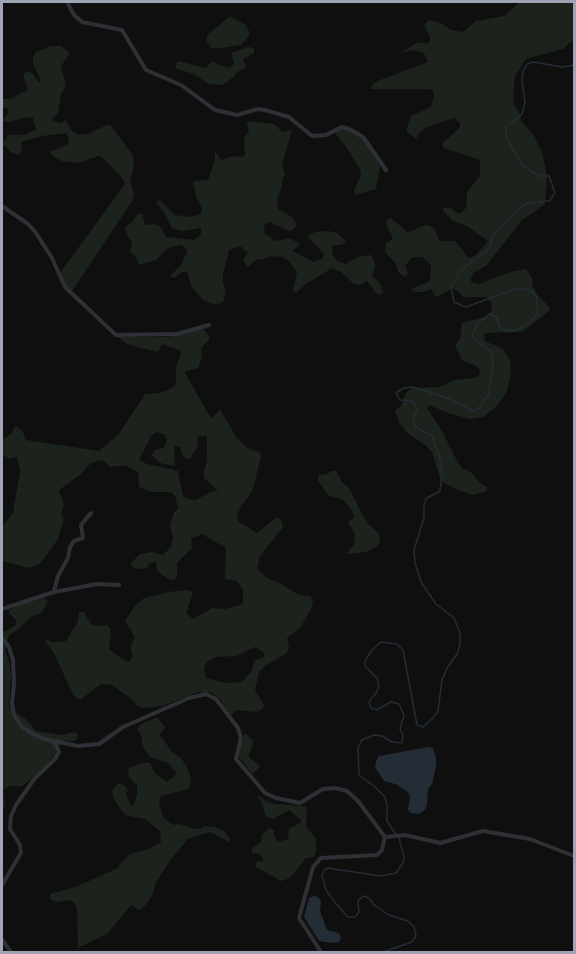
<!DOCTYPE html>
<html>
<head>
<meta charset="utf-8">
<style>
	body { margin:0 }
	#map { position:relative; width:576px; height:954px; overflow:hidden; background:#0f0f10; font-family:"Archivo Narrow",sans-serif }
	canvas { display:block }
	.frame { position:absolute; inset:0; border:3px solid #9ea4b3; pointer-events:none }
</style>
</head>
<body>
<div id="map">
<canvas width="576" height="954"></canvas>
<div class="frame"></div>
</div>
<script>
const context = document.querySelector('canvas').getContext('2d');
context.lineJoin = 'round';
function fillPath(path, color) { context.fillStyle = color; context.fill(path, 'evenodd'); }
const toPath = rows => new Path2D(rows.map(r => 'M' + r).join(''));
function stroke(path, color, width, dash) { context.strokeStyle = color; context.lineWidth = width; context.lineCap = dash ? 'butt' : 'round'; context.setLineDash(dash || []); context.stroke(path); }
fillPath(toPath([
	[520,2,574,2,574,39,563,49,526,59,515,76,513,96,514,104,520,114,521,121,532,133,542,152,547,176,545,201,544,205,522,220,486,266,475,272,471,278,471,282,479,284,510,272,526,269,532,278,533,286,536,293,550,308,549,311,522,332,484,333,485,341,503,349,510,360,511,373,506,393,496,407,483,417,470,419,448,413,429,405,427,408,442,431,457,461,462,468,472,473,480,483,487,487,486,491,473,495,453,488,441,481,432,452,425,445,407,433,399,422,395,410,401,406,406,393,412,388,439,387,454,380,476,378,479,375,480,371,478,367,462,360,455,345,460,339,462,323,484,317,492,311,491,302,486,297,464,297,453,288,439,296,435,296,431,289,423,292,414,292,411,289,430,281,431,265,422,257,413,257,405,266,408,274,405,277,398,272,396,264,385,252,386,243,393,239,386,224,387,220,391,218,406,231,409,232,425,225,428,225,435,229,439,241,455,241,469,258,476,255,488,241,465,225,453,221,444,212,443,208,451,208,457,213,461,213,466,208,467,192,480,176,480,162,478,159,444,148,442,144,460,127,460,123,454,118,427,127,420,132,416,139,406,131,411,116,431,107,434,95,433,91,429,89,370,89,373,84,380,80,428,62,426,56,421,52,414,50,401,53,418,42,426,44,429,42,430,37,424,25,429,20,441,23,451,30,463,32,476,21,504,16],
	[230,16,246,25,249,31,249,36,241,45,222,48,211,48,207,42,207,35],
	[51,46,61,46,70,53,61,66,66,86,61,94,58,114,52,118,53,121,60,123,66,120,71,130,79,135,88,134,107,125,111,126,133,155,134,167,130,181,134,193,132,201,72,291,66,286,60,273,125,184,123,179,102,157,98,156,78,163,62,161,52,156,50,152,68,144,69,140,66,133,42,136,21,142,22,151,19,155,10,152,6,146,2,145,2,141,6,140,7,135,25,135,36,129,33,118,29,117,8,122,2,121,9,112,7,108,2,109,2,99,10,99,28,90,23,75,27,71,32,73,39,83,41,80,33,64,33,57,36,52],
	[248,47,254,48,254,53,243,59,246,67,237,72,235,76,222,85,209,84,194,74,177,69,175,66,178,61,205,68,212,62,229,68,234,63,231,53],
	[248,121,274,124,282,132,292,129,282,165,285,174,282,180,282,187,277,199,278,209,292,217,297,225,292,230,289,231,270,222,264,225,265,234,276,241,289,238,297,242,300,244,293,251,313,262,322,259,324,254,307,236,315,232,328,231,337,233,347,242,341,245,334,245,332,247,333,256,337,261,346,264,357,257,371,255,374,260,375,267,372,276,380,283,383,292,380,295,377,294,367,281,360,285,354,284,341,272,332,268,306,284,296,293,293,291,297,272,289,261,283,257,270,256,264,259,257,259,248,267,243,261,248,253,240,246,229,250,223,274,223,283,226,293,223,302,216,305,203,300,192,287,187,272,182,272,174,278,170,276,181,265,186,254,187,250,181,245,168,248,156,260,139,265,135,256,130,251,132,243,128,237,125,227,133,221,136,215,142,213,145,225,154,224,160,226,166,237,194,240,201,234,201,228,182,231,172,228,163,211,156,203,158,201,161,201,175,215,192,217,201,214,202,208,197,199,193,184,194,181,207,180,209,178,215,159,215,152,221,160,233,156,243,157,245,154,244,139,249,131,247,124],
	[342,128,349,130,362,138,380,166,376,189,355,195,354,190,361,175,361,171,346,147,334,132],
	[199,329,205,330,210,339,201,348,202,356,198,368,186,371,185,373,208,413,212,418,220,409,236,437,246,447,260,453,261,457,252,492,241,506,237,516,238,521,257,533,276,518,281,519,283,527,260,556,257,569,267,578,283,585,297,594,306,596,310,595,313,601,311,609,300,628,287,638,289,646,287,653,265,666,259,672,255,690,264,705,263,709,256,712,238,710,230,715,221,700,212,693,198,692,163,706,143,708,137,706,134,701,112,685,101,684,80,700,73,695,55,655,44,639,53,642,66,641,78,621,79,612,84,612,91,624,98,626,107,625,110,628,111,636,109,649,121,658,129,662,133,656,130,648,135,637,125,621,135,606,144,598,169,592,187,590,193,592,186,613,193,619,212,608,225,609,243,604,243,590,237,581,225,579,226,548,202,534,191,539,192,548,177,563,177,576,174,580,168,579,157,571,156,562,149,563,147,568,141,569,134,568,130,564,140,554,152,552,163,555,171,547,173,537,170,526,174,512,178,509,176,498,171,492,152,492,139,487,138,472,125,465,111,467,102,460,91,463,81,474,59,490,64,505,61,515,64,518,58,539,40,564,29,568,2,561,2,527,13,513,20,471,17,457,9,459,2,454,2,440,12,433,15,426,22,430,26,440,99,451,118,435,145,394,160,393,172,388,176,384,176,367,182,351,162,344,158,352,141,348,127,344,118,337,168,337,190,333],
	[157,432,164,434,167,439,166,444,163,448,155,450,152,455,160,463,175,466,174,445,180,447,181,453,185,458,190,459,197,447,198,436,207,436,207,460,204,471,204,478,218,491,210,492,196,500,188,499,183,496,178,471,147,464,139,460,152,435],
	[255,647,265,653,263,658,255,660,251,672,242,682,226,683,206,678,204,669,206,663,210,660,217,657,236,656],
	[332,471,336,471,342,482,349,488,367,523,379,534,380,541,377,546,367,552,346,554,354,545,355,534,348,522,354,517,352,510,342,499,329,496,318,481,318,477,320,475,327,474],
	[44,598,48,602,41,613,31,617,20,628,9,635,5,650,9,661,11,675,9,707,27,720,36,731,61,735,75,732,78,735,77,739,72,742,65,740,56,749,56,754,47,764,23,786,10,786,3,790,5,807,2,809,2,631,6,631,16,625,16,620,9,613,9,610,18,605],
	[157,717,165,727,160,735,172,752,181,758,187,767,191,778,189,789,161,796,159,804,164,818,174,825,179,824,195,829,200,829,204,826,215,827,225,831,230,839,229,842,210,832,188,839,171,859,155,884,152,896,143,908,139,910,131,905,108,933,78,948,77,907,74,902,68,900,57,902,50,899,50,894,78,886,118,868,120,864,130,854,149,849,161,842,160,831,145,819,125,815,113,798,112,790,119,783,124,785,128,790,126,794,129,802,133,806,137,794,137,786,128,776,129,768,141,763,150,763,155,773,167,782,177,774,168,763,150,757,143,747,141,735,137,729,141,724],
	[245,733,254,741,249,755,250,758,259,765,260,767,252,774,239,757,239,752],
	[258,795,266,801,274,804,305,806,307,808,306,826,316,839,316,853,313,857,306,858,290,878,281,881,256,867,255,862,263,861,263,858,260,854,251,853,252,848,261,842,262,834,270,828,275,831,273,834,278,842,288,839,289,829,300,823,301,820,289,810,273,819,266,817,261,801,257,797]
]), '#1b231c');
fillPath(toPath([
	[428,747,433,748,436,758,436,766,432,784,428,789,427,805,425,810,419,814,411,813,408,810,410,797,408,792,395,784,384,781,375,767,376,761,379,756],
	[314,896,318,897,321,901,320,911,327,930,339,933,341,938,339,942,334,943,319,941,304,917,309,898]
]), '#242d35');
stroke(toPath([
	[396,835,387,821,387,804,385,797,375,787,359,775,358,748,362,740,374,735,382,736,392,742,402,743,403,735,400,729,404,715,399,704,391,702,377,710,371,708,369,703,371,698,375,695,379,686,377,678,365,666,365,661,372,650,381,642,397,644,403,650,417,725,423,727,433,718,438,711,442,680,447,668,457,654,460,645,460,633,454,618,436,604,421,582,415,563,414,550,424,518,424,504,427,498,440,491,442,473,439,456,432,436,416,427,413,419,417,410,415,404,412,401,400,400,396,393,404,388,413,387,445,397,473,411,480,407,489,393,493,360,491,351,473,339,472,335,478,323,490,314,497,317,499,326,504,330,513,331,521,328,535,318,538,309,536,296,529,290,518,288,466,307,454,302,451,287,460,271,486,251,490,246,493,235,522,206,527,203,549,201,555,193,549,176,539,176,522,165,506,137,506,127,522,114,525,103,522,80,523,72,527,64,533,62,562,67,574,65],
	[383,952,412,942,416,936,414,927,408,921,389,915,374,905,369,898,363,896,358,901,359,912,355,917,348,917,337,905,326,890,322,876,324,871,327,868,381,876,396,873,403,863,404,857,399,838],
	[426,952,432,952]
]), '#242d35', 1.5);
stroke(toPath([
	[67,2,74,15,82,22,122,30,146,70,181,85,215,110,237,115,258,109,265,110,289,117,312,136,326,135,342,127,349,129,363,137,386,170],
	[2,206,28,224,36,233,52,258,65,287,116,335,177,334,209,325],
	[54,591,58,576,68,558,70,547,74,541,83,538,81,525,91,513],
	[2,609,54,592,97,584,119,585],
	[2,638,9,647,13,660,14,684,12,703,14,715,22,727,33,734,44,739,78,746,99,744,123,727,189,698,206,694,216,699,238,728,241,738,236,759,265,793,276,798,300,803,323,789,335,788,347,791,358,801,385,837],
	[2,885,21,853,20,845,10,829,11,816,16,805,35,778,55,759,59,752,56,745,50,740],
	[2,940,11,952],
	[321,952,299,918,313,867,321,858,377,855,382,850,385,837,405,835,440,843,483,831,530,839,574,856]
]), '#2f3036', 4);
</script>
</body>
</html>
